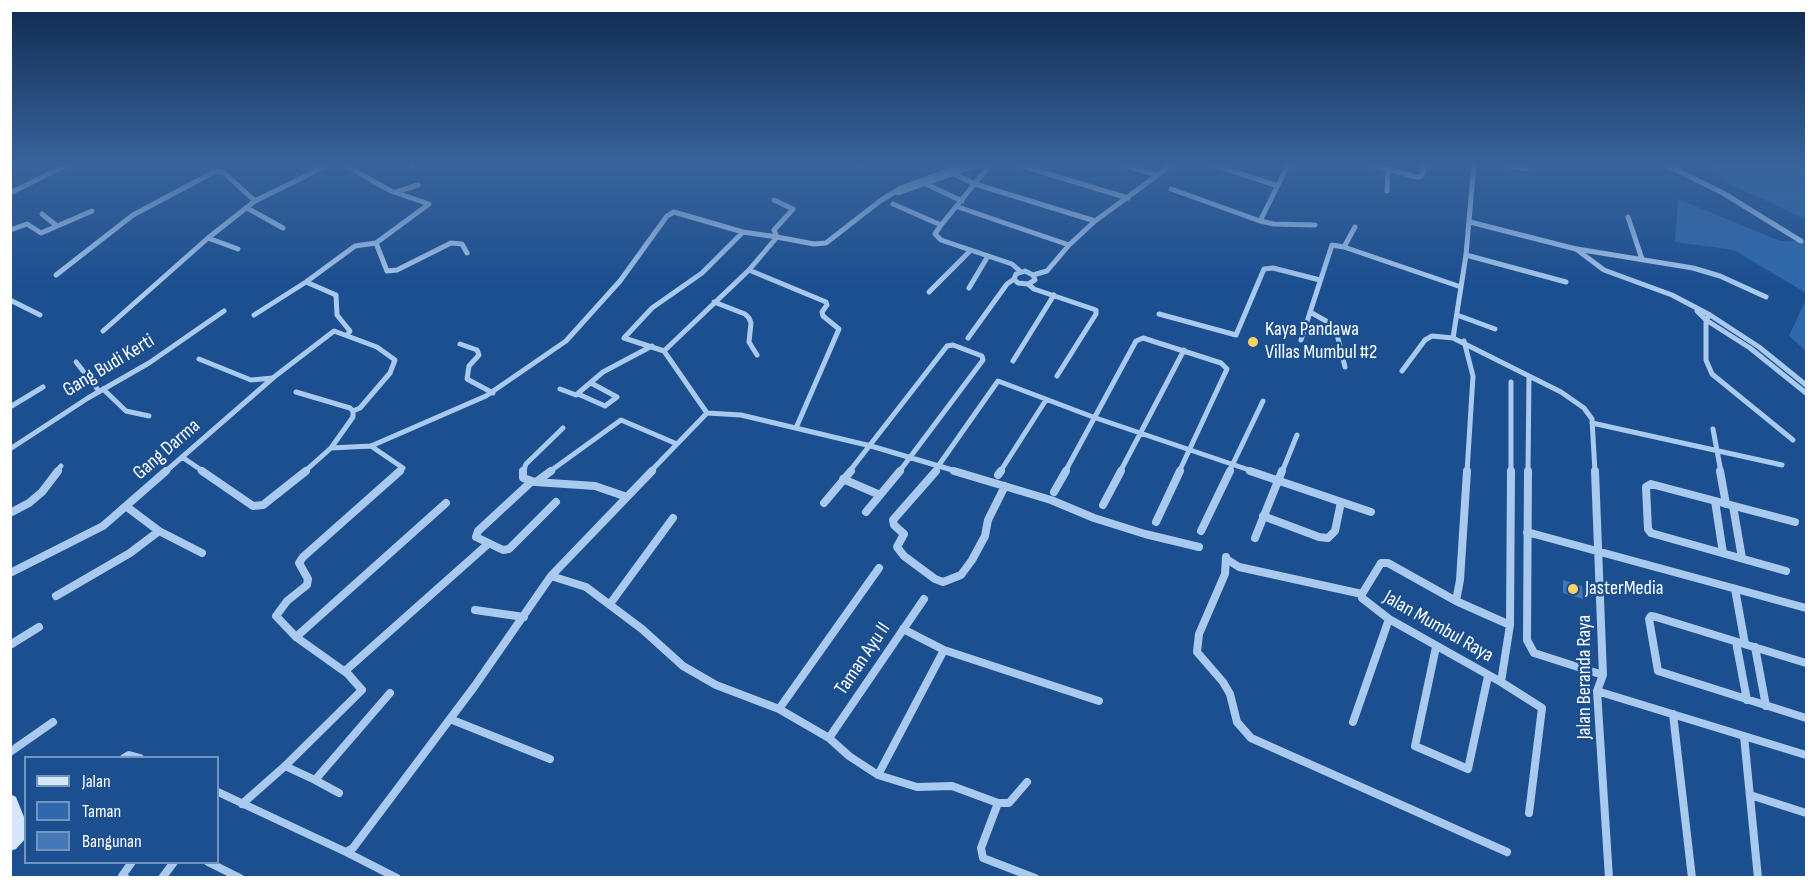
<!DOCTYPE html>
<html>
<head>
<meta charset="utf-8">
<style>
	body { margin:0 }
	#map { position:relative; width:1817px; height:888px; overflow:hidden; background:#1b4f8f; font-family:"Sofia Sans Condensed",sans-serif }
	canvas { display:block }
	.frame { position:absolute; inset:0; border:12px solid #fff; pointer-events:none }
	.legend { position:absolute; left:24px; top:756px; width:195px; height:108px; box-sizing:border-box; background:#1b4f8f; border:2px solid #7695bc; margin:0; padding:8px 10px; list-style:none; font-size:18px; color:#fff }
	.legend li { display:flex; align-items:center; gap:12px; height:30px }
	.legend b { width:30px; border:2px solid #7695bc }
</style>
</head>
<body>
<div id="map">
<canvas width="1817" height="888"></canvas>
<div class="frame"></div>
<ul class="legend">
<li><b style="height:8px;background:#d6e6fa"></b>Jalan</li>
<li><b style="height:16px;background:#2e69ad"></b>Taman</li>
<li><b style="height:16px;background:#4478b7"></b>Bangunan</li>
</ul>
</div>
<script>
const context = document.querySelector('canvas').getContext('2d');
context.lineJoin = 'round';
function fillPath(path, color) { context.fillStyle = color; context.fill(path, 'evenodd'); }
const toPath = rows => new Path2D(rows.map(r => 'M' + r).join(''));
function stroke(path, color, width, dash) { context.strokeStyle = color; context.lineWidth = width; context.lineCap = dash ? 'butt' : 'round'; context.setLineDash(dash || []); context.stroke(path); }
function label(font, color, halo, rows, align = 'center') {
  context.font = font + ' "Sofia Sans Condensed",sans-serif'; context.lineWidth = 5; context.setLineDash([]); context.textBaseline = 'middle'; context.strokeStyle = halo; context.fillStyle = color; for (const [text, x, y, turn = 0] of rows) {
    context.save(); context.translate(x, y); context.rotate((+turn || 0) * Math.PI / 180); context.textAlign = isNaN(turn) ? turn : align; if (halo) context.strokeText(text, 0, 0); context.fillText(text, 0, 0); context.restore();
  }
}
fillPath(toPath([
	[1709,163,1806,163,1806,219,1732,185],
	[1678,199,1780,241,1806,241,1806,293,1734,250,1675,242],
	[1806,299,1806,351,1789,336]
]), '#2e69ad');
fillPath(toPath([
	[1563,580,1582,586,1583,599,1563,593]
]), '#4478b7');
stroke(toPath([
	[341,163,391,191,429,204,376,243,387,271,397,270,451,243,462,244,467,253],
	[410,163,412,165],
	[853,163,861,166],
	[1012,163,1128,198],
	[1116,163,1157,175],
	[1208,163,1278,186],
	[1364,163,1417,177,1421,177,1424,172,1424,163],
	[1474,163,1466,255,1453,338,1561,392,1584,408,1592,419,1595,472],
	[1497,163,1526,169],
	[1662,163,1723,193,1801,241],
	[986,164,1000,163],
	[954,174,975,184,1095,221],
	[926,184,962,201],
	[1171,189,1260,221,1274,224,1315,225],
	[1387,191,1388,169],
	[396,192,418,185],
	[10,193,71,163],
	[898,193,983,163],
	[774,200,793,209,774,230,777,237],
	[893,204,941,225,990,165],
	[958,207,1069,245],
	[247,208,283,228],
	[42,214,57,226],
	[1628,217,1642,259],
	[1260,221,1289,163],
	[1470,222,1576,249,1604,270,1672,295,1710,315,1759,347,1806,385],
	[941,225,935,234,941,240,1012,264,1021,272],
	[10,230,27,224,41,233,92,211],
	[208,238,238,249],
	[1344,247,1355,227],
	[1577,249,1693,268,1720,276,1766,297],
	[1466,255,1566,282],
	[749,270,826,302,827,305,822,312,823,316,839,329,796,428],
	[1025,271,1033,275,1035,280,1028,284,1018,283,1014,279,1016,274,1025,271],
	[56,275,133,215,214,172,223,172,255,201],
	[1033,275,1047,271,1069,245,1095,221,1174,163],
	[306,282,336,295,337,315,350,331,348,334],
	[1028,284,1034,289,1096,310,1096,314,1057,376],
	[969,288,988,256],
	[929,292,969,252],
	[10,300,40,315],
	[714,302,745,314,749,318,751,323,749,342,757,355],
	[1697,311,1706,320,1750,348,1806,393],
	[1310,312,1335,326,1345,367],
	[1159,314,1236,335,1264,269,1273,268,1320,280],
	[254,315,306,282,355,246,376,243],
	[1457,315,1495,329],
	[1710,315,1706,320,1706,360,1712,374,1793,440],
	[103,331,208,238,255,201,332,163],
	[968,338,1007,284,1014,279],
	[1301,340,1332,245,1344,247,1461,287],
	[1464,341,1473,376,1467,472],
	[460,344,477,350,479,355,469,366,467,379,493,393],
	[664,351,749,270,777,237,814,244,826,243,880,201,901,188,969,163],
	[199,359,251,380,273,378],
	[1013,361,1054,295],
	[76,362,99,391],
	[1402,371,1425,340,1432,336,1453,338],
	[1511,382,1511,472],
	[103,389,126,411,149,416],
	[560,389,576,395,603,372,652,346],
	[296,392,350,408,353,411,353,417,331,448],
	[578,394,605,406,617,397,591,383],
	[10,407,43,387],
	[707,413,664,351,624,338,652,308,702,273,743,232,777,237],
	[1592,423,1782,465],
	[1713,429,1721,472],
	[371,446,403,468,398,472],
	[10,449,88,398,149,363,224,311],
	[182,457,204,472],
	[56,472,61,466],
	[165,472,274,377,334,331,377,347,395,360,390,373,360,408,353,411],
	[304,472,331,448,371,446,486,396,566,341,620,281,667,216,674,212,743,232],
	[523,472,526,464,563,428],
	[549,472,621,420,677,444],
	[650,472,707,413,741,415,871,446,959,472],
	[849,472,947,346,953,345,982,356,983,360,899,472],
	[934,472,998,381,1093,417,1255,472],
	[1000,472,1046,400],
	[1065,472,1136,341,1143,338,1221,363,1227,369,1179,472],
	[1120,472,1184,350],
	[1229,472,1263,401],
	[1282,472,1297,435],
	[1528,472,1529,376]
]), '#a9c9ee', 5);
stroke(toPath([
	[202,471,253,506,263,505,306,471],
	[523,471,523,478,535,482,595,486,627,497],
	[936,471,893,520,894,525,904,534,897,547,904,556,935,579,943,582,961,575,972,560,985,536,988,520,1005,486],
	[954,471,1051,500,1094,518,1145,534,1199,547],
	[1250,471,1371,512],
	[1467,471,1460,580,1456,601,1388,563,1381,563,1362,594,1362,598,1389,619,1501,682],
	[1511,471,1510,625,1501,682,1542,708,1529,813],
	[1528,471,1527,640,1534,653,1603,675],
	[1595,471,1603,675,1597,691,1609,878],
	[1720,471,1726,504],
	[998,475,1001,471],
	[843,479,880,495],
	[531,482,478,531,476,537,503,550,509,549,556,502],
	[536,482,551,471],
	[1054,492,1066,471],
	[1715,501,1723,553],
	[824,503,851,471],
	[1103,505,1121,471],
	[1733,506,1742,558],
	[127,507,159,531,202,553],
	[866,512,900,471],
	[10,513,29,503,42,492,58,471],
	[1263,516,1319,537,1328,538,1335,531,1341,502],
	[1156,522,1180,471],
	[1201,531,1230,471],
	[1527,532,1806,608],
	[1255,538,1282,471],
	[1226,557,1225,574,1199,634,1197,652,1223,682,1230,694,1237,722,1251,738,1507,852],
	[1228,560,1239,567,1362,594],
	[1786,571,1651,533,1648,529,1646,487,1651,484,1795,522],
	[10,573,103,526,166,471],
	[551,576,586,587,642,629,683,666,716,685,779,709,829,738,849,756,878,775,917,787,952,786,998,803,1009,803,1027,782],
	[1735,589,1745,644],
	[56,596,130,553,159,531],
	[1456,601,1510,625],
	[610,604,673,518],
	[475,610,524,617],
	[903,629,944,650,1099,701],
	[296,637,446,503],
	[1736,642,1747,700],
	[10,645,39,627],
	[1436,647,1415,746,1468,769,1488,676],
	[1755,647,1766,706],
	[1806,663,1656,617,1651,616,1649,619,1658,671,1806,718],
	[345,671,488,544],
	[1597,691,1806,755],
	[779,709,879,568],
	[1673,714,1692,878],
	[450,719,550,759],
	[1353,722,1389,619],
	[1744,736,1758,878],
	[829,738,924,599],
	[10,752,53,722],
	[124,758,129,755,140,758],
	[285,766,315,780,390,693],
	[878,775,944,650],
	[315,780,339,793],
	[218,792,346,852,353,848,474,687,551,576,652,471],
	[1750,795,1806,813],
	[998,803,981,848,983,858,1035,878],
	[242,804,285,766,362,690,348,674,296,637,276,616,287,601,307,585,308,579,299,563,303,557,400,471],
	[346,852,397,878],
	[208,862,240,878],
	[126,878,122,876,132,862],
	[162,878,174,862]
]), '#a9c9ee', 8);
fillPath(toPath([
	[10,794,16,797,26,822,26,838,16,849,10,851,10,831,12,829,10,794]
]), '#d6e6fa');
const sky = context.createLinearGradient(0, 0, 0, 288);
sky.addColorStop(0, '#0f2b4f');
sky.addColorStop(0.57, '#39639b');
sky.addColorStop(1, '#39639b00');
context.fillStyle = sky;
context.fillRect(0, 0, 1817, 288);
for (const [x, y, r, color] of [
	[1253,342,6,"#ffd166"],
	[1573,589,6,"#ffd166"]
]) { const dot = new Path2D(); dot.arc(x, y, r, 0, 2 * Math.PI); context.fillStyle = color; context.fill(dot); stroke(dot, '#1b4f8f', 2); }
label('20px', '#fff', '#1b4f8f', [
	["Kaya Pandawa",1265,330],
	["Villas Mumbul #2",1265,353],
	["JasterMedia",1585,589]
], 'left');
label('20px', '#fff', '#1b4f8f', [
	["Gang Budi Kerti",109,366,-31],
	["Gang Darma",167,450,-41],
	["Jalan Mumbul Raya",1438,627,30],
	["Taman Ayu II",863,659,-56],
	["Jalan Beranda Raya",1585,677,-90]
]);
</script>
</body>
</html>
